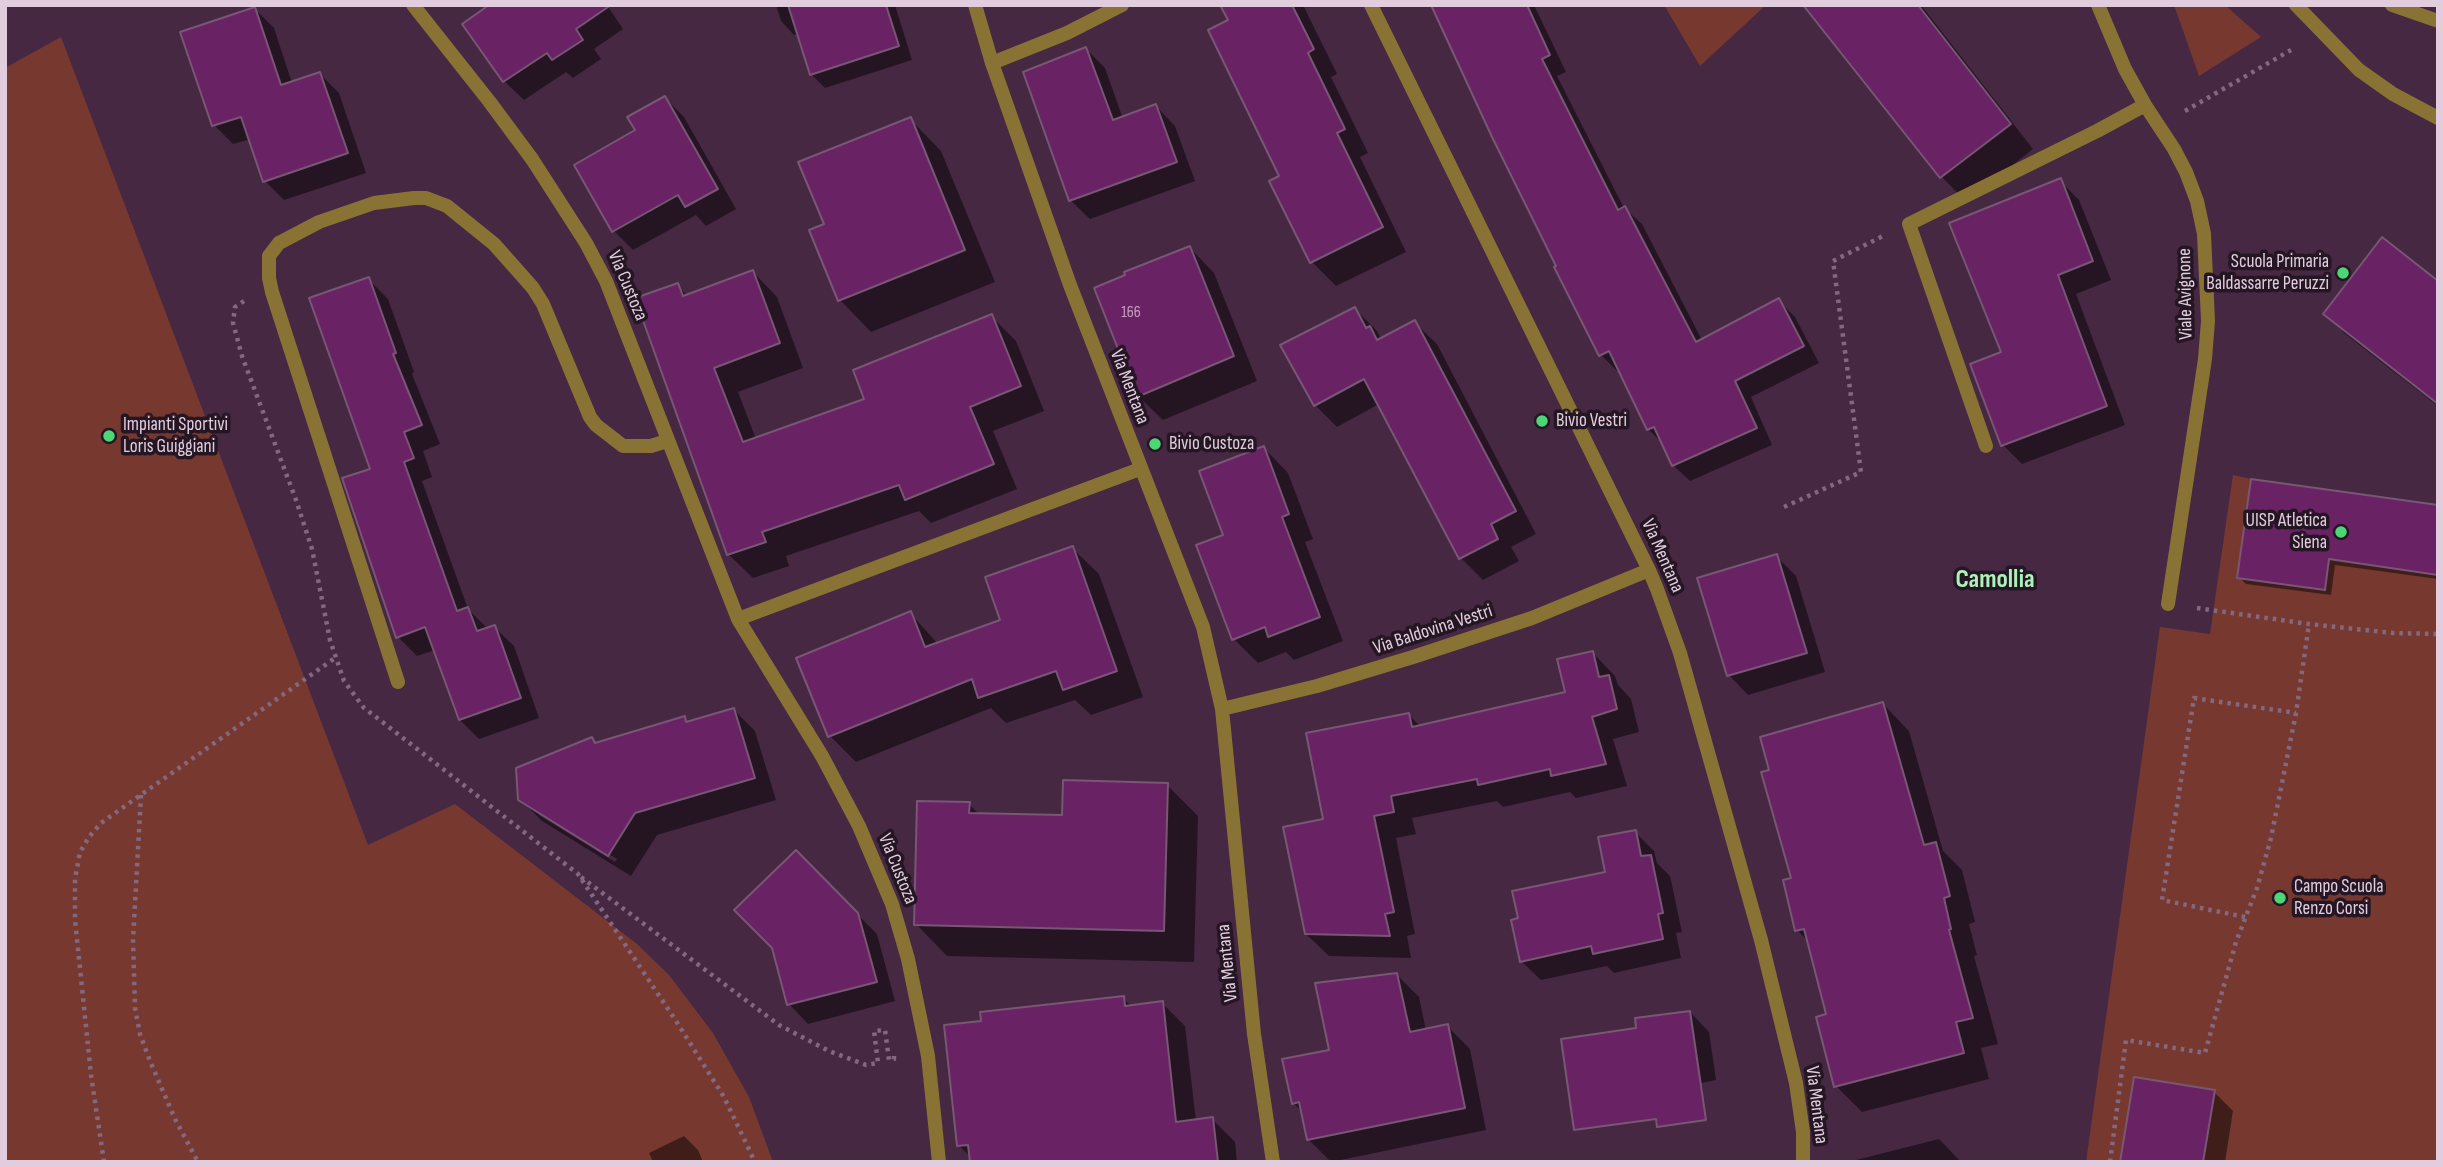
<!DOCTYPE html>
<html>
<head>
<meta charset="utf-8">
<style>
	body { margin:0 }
	#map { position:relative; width:2443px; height:1167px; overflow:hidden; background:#462843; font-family:"Sofia Sans Condensed",sans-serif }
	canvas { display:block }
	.frame { position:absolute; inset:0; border:7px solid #e1cdde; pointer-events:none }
</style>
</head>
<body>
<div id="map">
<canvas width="2443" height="1167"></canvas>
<div class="frame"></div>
</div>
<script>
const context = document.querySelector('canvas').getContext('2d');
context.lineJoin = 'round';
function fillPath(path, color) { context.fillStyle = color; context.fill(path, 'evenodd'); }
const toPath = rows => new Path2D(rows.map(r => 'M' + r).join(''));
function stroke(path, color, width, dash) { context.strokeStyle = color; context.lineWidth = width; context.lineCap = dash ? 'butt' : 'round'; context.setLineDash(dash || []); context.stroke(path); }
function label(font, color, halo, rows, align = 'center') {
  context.font = font + ' "Sofia Sans Condensed",sans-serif'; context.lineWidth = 7; context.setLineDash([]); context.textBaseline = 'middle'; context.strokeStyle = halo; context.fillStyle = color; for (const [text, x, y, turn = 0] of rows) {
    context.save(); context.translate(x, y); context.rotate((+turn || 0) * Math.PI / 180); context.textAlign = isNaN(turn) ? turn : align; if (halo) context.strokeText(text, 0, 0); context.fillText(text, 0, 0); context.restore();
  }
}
fillPath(toPath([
	[1664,5,1766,5,1700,66],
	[2174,5,2225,5,2261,37,2199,76],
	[61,37,368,845,455,804,637,944,669,975,713,1033,749,1097,773,1162,5,1162,5,68],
	[2233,475,2251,479,2438,505,2438,1162,2086,1162,2160,627,2210,634]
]), '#77392f');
fillPath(toPath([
	[607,5,623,29,594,49,601,59,573,78,566,72,524,100,504,81,465,24],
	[776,5,895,5,912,60,825,88,811,74,799,34,794,35,781,21],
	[1222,5,1303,5,1337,74,1331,77,1368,153,1360,157,1406,252,1336,286,1312,262,1230,21],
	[1432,5,1534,5,1566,72,1557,76,1624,208,1642,224,1702,340,1778,300,1795,317,1819,363,1751,397,1772,445,1690,481,1673,465,1664,445,1648,429,1620,370,1617,371,1601,355],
	[1810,5,1921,5,2033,149,1966,202,1942,177,1807,8],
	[255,9,274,28,292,83,320,74,339,93,366,173,284,200,265,181,251,139,233,144,214,125],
	[1086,49,1105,68,1123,119,1156,106,1175,126,1195,181,1090,219,1070,200],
	[665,98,684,117,736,209,706,226,696,215,633,250,614,231,637,130],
	[910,119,941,151,995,282,871,332,840,300,811,231,826,225],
	[2060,181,2079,200,2111,280,2076,294,2125,425,2022,464,2003,445],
	[1190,248,1214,273,1257,381,1163,420,1138,396],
	[753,272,777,297,803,368,738,392,756,439,867,400,991,316,1016,341,1044,411,993,431,1017,489,931,523,919,511,786,556,789,566,753,578,728,554,677,285,688,296],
	[368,279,388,299,414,372,412,374,440,444,423,451,432,477,422,481,468,609,487,628,494,627,514,646,539,718,479,739,460,720,435,650,417,656,398,637,372,470],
	[2438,283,2438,406,2344,333,2325,313],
	[1355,309,1377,331,1381,339,1414,322,1437,344,1536,534,1511,547,1519,561,1483,580,1461,558,1379,404,1337,427,1315,405],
	[1264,448,1288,473,1313,539,1305,542,1343,641,1294,660,1286,652,1258,663,1234,639,1225,536],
	[2438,507,2438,579,2335,565,2331,595,2246,584,2239,577],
	[1072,548,1099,574,1143,697,1091,715,1075,700,1006,723,991,708,856,762,830,736,910,613,938,644,1002,622],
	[1776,556,1796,576,1825,672,1748,695,1729,675],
	[1593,653,1615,676,1618,685,1631,699,1639,732,1613,739,1627,786,1576,798,1570,792,1503,807,1497,801,1412,818,1416,834,1396,838,1415,934,1407,936,1411,958,1329,956,1306,934,1326,820,1409,715,1421,727,1567,694],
	[1883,704,1909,731,1943,851,1962,870,1975,922,1969,924,1977,955,1974,956,1998,1044,1981,1048,1989,1079,1862,1112,1836,1086,1829,1015,1810,943,1797,930,1793,879],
	[733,709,755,731,776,800,657,835,631,876,542,821,520,799,592,739,598,744,684,718,689,723],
	[539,811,617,859,615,862,539,815],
	[1167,785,1198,816,1194,962,947,956,916,924,969,804,980,815,1064,816],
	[1635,832,1654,851,1657,863,1670,876,1682,932,1676,933,1681,958,1614,973,1607,966,1541,980,1521,961,1520,920,1607,873],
	[796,853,877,934,895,1001,808,1024,789,1004],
	[1397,975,1419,997,1426,1031,1447,1026,1470,1049,1486,1130,1331,1162,1308,1139,1303,1112,1293,1103,1331,1052],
	[1123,998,1132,1007,1162,1003,1185,1026,1196,1121,1212,1119,1235,1142,1237,1162,972,1162,972,1158,959,1146,983,1023],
	[1690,1012,1709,1032,1716,1080,1589,1106,1638,1030],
	[2214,1092,2233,1111,2225,1162,2122,1162],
	[684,1136,698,1150,703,1162,653,1162,649,1153],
	[1939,1139,1961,1162,1848,1162]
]), '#0007');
const building = toPath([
	[489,5,611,5,576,29,583,40,552,60,547,53,503,82,462,24,489,5],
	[788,5,886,5,899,46,810,75,788,5],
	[1220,5,1292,5,1314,49,1308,53,1345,129,1337,133,1383,227,1310,263,1269,181,1279,176,1208,30,1228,20,1220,5],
	[1431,5,1527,5,1550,55,1542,59,1618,210,1625,206,1696,342,1779,298,1804,346,1735,381,1757,428,1672,466,1654,427,1647,430,1609,351,1599,356,1554,267,1556,266,1492,137,1431,5],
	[1803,5,1918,5,2011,124,1940,178,1803,5],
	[255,7,281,85,320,72,348,153,263,182,241,117,212,126,180,32,255,7],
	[1086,47,1113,120,1156,104,1177,162,1069,201,1023,72,1086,47],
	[665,96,718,189,685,207,678,195,612,232,574,165,635,130,627,117,665,96],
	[911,117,965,250,838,301,809,230,824,224,798,162,911,117],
	[2061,178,2093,261,2058,275,2107,406,2001,446,1970,364,2001,352,1949,223,2061,178],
	[2382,237,2438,281,2438,404,2323,314,2382,237],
	[1190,246,1234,356,1137,397,1094,288,1125,275,1124,272,1190,246],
	[753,270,780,343,714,368,743,442,864,399,853,370,992,314,1021,386,970,407,994,464,905,500,899,485,762,532,766,542,727,555,635,298,678,283,683,296,753,270],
	[369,277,396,353,393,354,422,425,404,432,414,458,404,462,457,611,468,607,477,631,495,625,521,698,459,720,425,627,396,638,342,478,370,469,309,298,369,277],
	[1355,307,1366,328,1370,326,1377,340,1415,320,1516,511,1491,524,1498,539,1459,559,1364,379,1314,406,1280,345,1355,307],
	[1264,446,1289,514,1282,517,1320,617,1268,637,1265,627,1232,640,1196,545,1223,535,1199,471,1264,446],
	[2251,479,2438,505,2438,575,2329,559,2325,590,2237,578,2251,479],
	[1073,546,1117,671,1063,690,1056,671,978,698,972,679,828,737,796,658,911,611,925,647,1000,620,985,577,1073,546],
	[1777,554,1807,653,1727,676,1697,578,1777,554],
	[1593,651,1599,677,1609,675,1617,709,1592,717,1606,764,1551,776,1550,769,1478,785,1477,779,1391,796,1394,812,1374,816,1394,912,1385,914,1390,936,1305,934,1283,827,1323,819,1306,733,1409,713,1412,727,1565,692,1557,659,1593,651],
	[1883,702,1924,845,1936,842,1950,896,1944,898,1951,929,1949,930,1973,1018,1956,1022,1964,1053,1834,1087,1816,1017,1826,1014,1804,929,1795,931,1783,880,1791,878,1761,772,1769,770,1760,737,1883,702],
	[734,708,755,778,635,813,608,856,518,800,516,768,592,737,595,743,685,716,686,722,734,708],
	[1063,780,1168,783,1164,931,914,925,917,801,970,802,969,813,1062,815,1063,780],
	[1636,830,1641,856,1651,855,1663,913,1658,914,1663,939,1593,954,1591,946,1520,962,1511,920,1518,918,1512,891,1605,872,1598,837,1636,830],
	[796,850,858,913,877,982,787,1005,772,948,734,910,796,850],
	[1397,973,1410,1032,1448,1024,1465,1108,1307,1140,1299,1102,1292,1104,1282,1059,1329,1050,1315,983,1397,973],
	[1124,996,1125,1006,1163,1001,1176,1122,1213,1117,1218,1162,970,1162,968,1145,957,1146,944,1025,981,1021,980,1012,1124,996],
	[1690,1011,1706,1120,1657,1127,1656,1119,1574,1130,1561,1039,1636,1028,1635,1018,1690,1011],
	[2134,1077,2215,1090,2203,1162,2120,1162,2134,1077]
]);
fillPath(building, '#692365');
stroke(building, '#785674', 2);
stroke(toPath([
	[2185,111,2291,50],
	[244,301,235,307,233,323,242,356,296,500,312,549,330,640,344,681,364,708,376,717,578,874,678,1024,724,1097,755,1162],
	[1784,507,1861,472,1833,261,1883,236],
	[2197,608,2309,624,2393,633,2438,634],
	[141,795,133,940,135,1008,140,1034,150,1061,175,1119,198,1162],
	[581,877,779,1025,829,1051,866,1065,878,1063,874,1031,885,1030,889,1060,894,1059,894,1055],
	[2245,917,2162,900,2194,698,2296,713],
	[104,1162,91,1075,75,920,75,879,80,852,89,837,101,823,335,658],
	[2110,1162,2126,1040,2205,1053,2236,942,2257,888,2271,838,2296,713,2309,624]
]), '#836880', 4.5, [3.5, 5]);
stroke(toPath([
	[2296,5,2359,70,2393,94,2438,118],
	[398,682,272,292,269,278,269,256,279,243,319,222,374,203,414,198,426,198,447,206,494,244,533,288,543,304,590,417,596,425,623,446,651,446,667,441]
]), '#897334', 14);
stroke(toPath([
	[992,63,1067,33,1122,5]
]), '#897334', 14);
stroke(toPath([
	[413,5,489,101,532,159,586,243,606,281,738,619,822,756,859,826,892,904,908,959,928,1056,939,1162],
	[975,5,992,63,1070,285,1203,627,1222,709,1254,1034,1273,1162],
	[1371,5,1649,570,1657,589,1680,653,1761,940,1796,1083,1803,1132,1803,1162],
	[2098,5,2125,69,2145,105,2174,149,2186,172,2197,201,2204,234,2208,321,2205,359,2168,604],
	[2392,5,2438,21],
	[1986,446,1909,224,2097,131,2145,105],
	[738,619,1140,469],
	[1222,709,1317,686,1413,657,1532,618,1649,570]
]), '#897334', 14);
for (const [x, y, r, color] of [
	[2343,273,7,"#4dd676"],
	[1542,421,7,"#4dd676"],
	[109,436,7,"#4dd676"],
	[1155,444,7,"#4dd676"],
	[2341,532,7,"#4dd676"],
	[2280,898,7,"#4dd676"]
]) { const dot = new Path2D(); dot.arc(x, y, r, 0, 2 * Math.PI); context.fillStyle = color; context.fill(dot); stroke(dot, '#241623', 2.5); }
label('16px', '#c3a2c0', null, [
	["166",1131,313]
]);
label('19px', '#e1cdde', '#241623', [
	["Scuola Primaria",2329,262,"right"],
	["Baldassarre Peruzzi",2329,284,"right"],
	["Bivio Vestri",1556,421],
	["Impianti Sportivi",123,425],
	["Loris Guiggiani",123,447],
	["Bivio Custoza",1169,444],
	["UISP Atletica",2327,521,"right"],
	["Siena",2327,543,"right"],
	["Campo Scuola",2294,887],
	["Renzo Corsi",2294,909]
], 'left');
label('19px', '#e1cdde', '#241623', [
	["Via Custoza",627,286,67],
	["Viale Avignone",2186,294,-91],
	["Via Mentana",1129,387,69],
	["Via Mentana",1662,556,66],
	["Via Baldovina Vestri",1433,630,-18],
	["Via Custoza",897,869,68],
	["Via Mentana",1228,963,-96],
	["Via Mentana",1816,1105,83]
]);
label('bold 26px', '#adf0b9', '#241623', [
	["Camollia",1995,580]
]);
</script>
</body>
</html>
